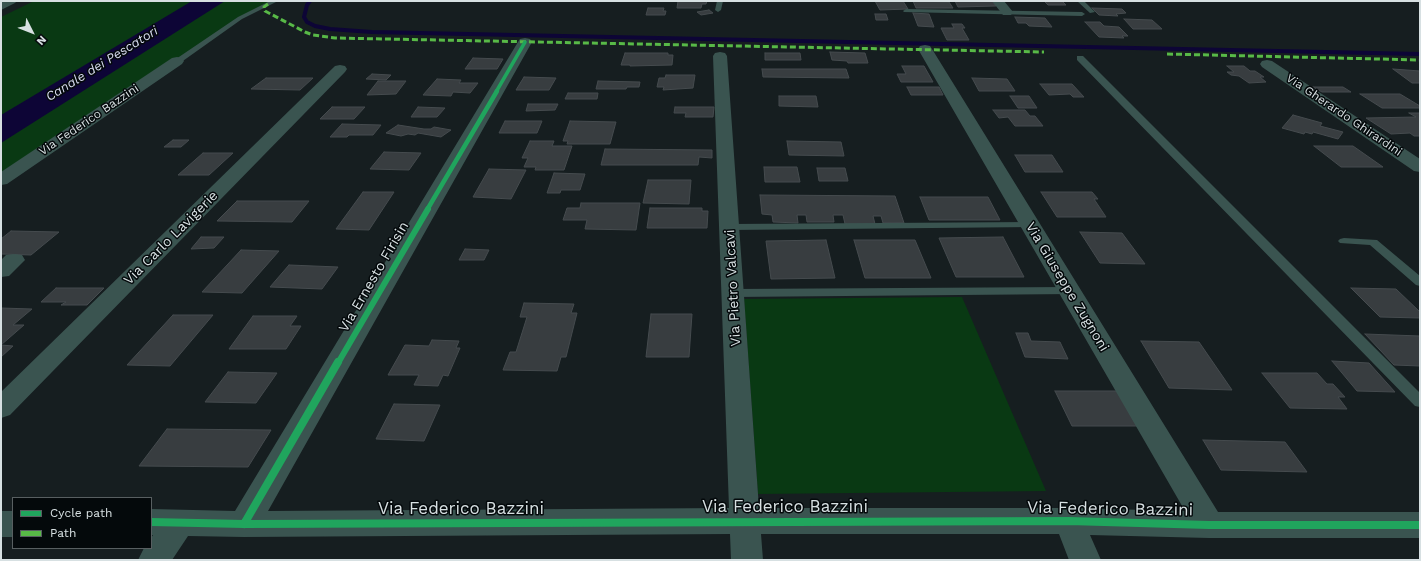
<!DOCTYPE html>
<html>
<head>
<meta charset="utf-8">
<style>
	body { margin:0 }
	#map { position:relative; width:1421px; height:561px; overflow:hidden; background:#161e20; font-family:"Work Sans",sans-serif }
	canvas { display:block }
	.frame { position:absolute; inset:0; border:2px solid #d7e0e2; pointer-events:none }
	.legend { position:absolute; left:12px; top:497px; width:140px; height:52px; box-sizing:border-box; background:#04090b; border:1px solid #585f61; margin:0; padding:5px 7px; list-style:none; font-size:12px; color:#d7e0e2 }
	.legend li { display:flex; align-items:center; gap:8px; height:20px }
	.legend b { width:20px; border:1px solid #585f61 }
	.north { position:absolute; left:12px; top:12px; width:40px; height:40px; -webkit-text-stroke:3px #04090b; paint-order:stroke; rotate:132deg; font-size:11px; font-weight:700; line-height:16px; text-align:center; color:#d7e0e2 }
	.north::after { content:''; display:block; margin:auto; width:14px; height:18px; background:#d7e0e2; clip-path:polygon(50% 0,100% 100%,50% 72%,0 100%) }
</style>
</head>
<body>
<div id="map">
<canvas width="1421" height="561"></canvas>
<div class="frame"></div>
<ul class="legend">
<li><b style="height:5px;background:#20a55d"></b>Cycle path</li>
<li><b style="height:5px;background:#58b947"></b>Path</li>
</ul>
<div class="north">N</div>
</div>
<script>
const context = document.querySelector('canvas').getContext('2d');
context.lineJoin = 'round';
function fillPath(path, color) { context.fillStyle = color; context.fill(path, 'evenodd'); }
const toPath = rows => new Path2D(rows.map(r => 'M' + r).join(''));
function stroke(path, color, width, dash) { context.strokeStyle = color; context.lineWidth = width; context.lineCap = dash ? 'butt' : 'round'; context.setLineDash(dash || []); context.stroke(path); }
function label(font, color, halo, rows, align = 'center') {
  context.font = font + ' "Work Sans",sans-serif'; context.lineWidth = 3; context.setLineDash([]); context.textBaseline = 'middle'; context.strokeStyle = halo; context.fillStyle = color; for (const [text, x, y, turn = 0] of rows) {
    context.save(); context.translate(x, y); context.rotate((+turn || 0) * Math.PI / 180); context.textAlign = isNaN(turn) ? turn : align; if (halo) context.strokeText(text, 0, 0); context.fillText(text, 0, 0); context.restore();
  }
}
fillPath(toPath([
	[34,1,275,1,255,10,1,180,1,17],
	[962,297,1046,491,758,494,744,299]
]), '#093913');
fillPath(toPath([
	[192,1,225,1,1,143,1,115]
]), '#0d0536');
stroke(toPath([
	[310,1,307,5,304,17,307,22,315,26,330,29,372,32,1420,54]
]), '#0d0536', 4);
const building = toPath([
	[678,1,707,1,706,4,702,4,701,8,677,8,678,1],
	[875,1,903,1,908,9,880,10,875,1],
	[913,1,949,2,953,8,916,8,913,1],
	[955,1,992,1,996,6,958,7,955,1],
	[1044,1,1062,1,1066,5,1048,5,1044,1],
	[648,8,664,8,663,11,666,11,665,15,646,15,648,8],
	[1092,8,1122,9,1126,13,1116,14,1118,16,1099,15,1092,8],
	[709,10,713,13,701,15,697,12,709,10],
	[913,13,929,14,934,27,918,26,913,13],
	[875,14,886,14,888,20,876,20,875,14],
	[1015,17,1045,18,1052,27,1029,26,1026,23,1018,23,1015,17],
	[1124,19,1152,20,1162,29,1133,29,1124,19],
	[1085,22,1100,22,1104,26,1119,27,1128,36,1122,36,1124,38,1099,37,1085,22],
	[952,24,962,24,965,28,962,28,969,40,947,40,941,28,954,28,952,24],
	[830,52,865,53,868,63,848,63,847,61,832,60,830,52],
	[625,53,668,53,668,55,673,55,672,65,630,66,630,65,621,65,625,53],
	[765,53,800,53,801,60,765,60,765,53],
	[473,58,503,59,497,69,465,69,473,58],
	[902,66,924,66,933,82,901,82,897,74,906,74,902,66],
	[1227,66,1244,66,1250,71,1255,71,1264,77,1260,77,1266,82,1249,83,1239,76,1231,75,1227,72,1234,72,1227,66],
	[762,69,846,69,849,78,763,77,762,69],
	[1393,69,1420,71,1420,83,1412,83,1393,69],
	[372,74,391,75,386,80,366,79,372,74],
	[666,75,695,75,693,88,663,90,664,87,657,87,659,78,665,78,666,75],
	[524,77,556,78,549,90,516,90,524,77],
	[266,78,313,78,300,90,251,89,266,78],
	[972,78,1007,79,1015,91,979,91,972,78],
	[437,79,461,80,459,83,478,83,470,93,453,92,451,96,423,95,437,79],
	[378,81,406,81,396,94,367,95,378,81],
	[598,81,640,82,639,87,627,87,626,89,596,89,598,81],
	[1040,84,1072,84,1084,97,1073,97,1070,94,1049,95,1040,84],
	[907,87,939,87,943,95,911,95,907,87],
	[1313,87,1343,87,1351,92,1322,92,1313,87],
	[568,93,598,93,597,99,565,99,568,93],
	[1360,94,1400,94,1420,106,1420,108,1382,108,1360,94],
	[779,96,816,96,818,107,779,106,779,96],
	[1010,96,1029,96,1037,108,1018,108,1010,96],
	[528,104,558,104,555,110,526,111,528,104],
	[332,107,365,107,354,119,320,119,332,107],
	[418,107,445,108,437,117,411,117,418,107],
	[675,107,714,107,713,117,685,117,686,113,674,113,675,107],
	[993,110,1025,110,1030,116,1035,116,1043,126,1015,126,1008,117,999,118,993,110],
	[1409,113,1420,113,1420,136,1414,136,1410,133,1391,134,1366,118,1416,117,1409,113],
	[1293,115,1322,123,1320,126,1343,132,1338,139,1313,132,1312,134,1305,132,1304,134,1282,128,1293,115],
	[505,121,542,121,537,133,499,133,505,121],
	[570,121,616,122,610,144,567,144,568,141,563,141,570,121],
	[342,124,381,125,373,135,349,135,347,137,330,137,342,124],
	[398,125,424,129,431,129,434,127,451,130,441,137,418,133,415,135,408,134,401,136,386,133,398,125],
	[173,140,189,140,181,147,164,147,173,140],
	[530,141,554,141,552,146,572,146,564,170,535,170,536,167,524,167,528,158,522,158,530,141],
	[787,141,841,142,844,156,789,155,787,141],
	[1314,146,1353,146,1383,167,1341,167,1314,146],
	[605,149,712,150,712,158,699,157,698,165,601,165,605,149],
	[384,152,421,153,409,170,370,169,384,152],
	[203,153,233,153,209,175,178,175,203,153],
	[1015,155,1052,155,1063,172,1025,172,1015,155],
	[764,167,797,167,800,182,765,182,764,167],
	[817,168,845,168,848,181,819,181,817,168],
	[489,169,526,170,511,199,473,197,489,169],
	[554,173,585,174,580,190,561,190,560,193,547,193,554,173],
	[648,180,691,180,689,204,643,203,648,180],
	[363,192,394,192,369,230,336,229,363,192],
	[1041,192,1092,192,1098,199,1094,199,1106,217,1057,217,1041,192],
	[760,195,895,196,904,223,883,223,881,216,873,216,875,224,845,224,843,215,833,215,834,222,807,222,806,215,797,215,798,223,773,222,772,215,762,214,760,195],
	[920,197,988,197,1000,220,929,220,920,197],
	[237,201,309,201,292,222,217,221,237,201],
	[581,203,640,203,636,230,585,229,587,220,563,220,567,208,580,208,581,203],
	[650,208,702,208,702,211,708,211,707,228,647,228,650,208],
	[11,231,59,232,31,255,1,254,1,239,11,231],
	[1080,232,1122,233,1145,264,1100,263,1080,232],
	[201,237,224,237,214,248,191,249,201,237],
	[1003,237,1024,277,956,277,939,238,1003,237],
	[826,240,835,278,771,279,766,241,826,240],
	[854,240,915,240,931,278,865,278,854,240],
	[465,249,489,250,484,260,459,260,465,249],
	[241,250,279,251,242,293,202,292,241,250],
	[289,265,338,267,322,289,270,287,289,265],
	[56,288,104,288,87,305,61,305,66,302,41,302,56,288],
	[1351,288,1396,289,1420,312,1420,318,1380,317,1351,288],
	[524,303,574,304,571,313,577,313,566,357,561,357,557,371,503,370,510,352,516,352,527,317,520,317,524,303],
	[1,308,32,309,13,325,24,325,1,345,13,346,1,357,1,308],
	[651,314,692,314,689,357,646,357,651,314],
	[173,315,213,315,170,366,127,365,173,315],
	[253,316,297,316,290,326,301,326,286,349,229,349,253,316],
	[1016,333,1028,333,1031,341,1060,342,1068,359,1025,357,1016,333],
	[1365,334,1420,336,1420,366,1394,365,1365,334],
	[432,340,459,341,456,348,460,348,448,376,443,375,438,386,414,385,419,375,388,375,405,345,429,346,432,340],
	[1141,341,1199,342,1232,390,1169,388,1141,341],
	[1332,361,1369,363,1395,392,1357,391,1332,361],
	[228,372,277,373,256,403,205,402,228,372],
	[1262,373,1317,373,1327,384,1333,384,1345,397,1338,397,1347,409,1290,408,1262,373],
	[1055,391,1117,391,1137,426,1072,426,1055,391],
	[394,404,440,405,424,441,376,439,394,404],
	[167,429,271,430,248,467,139,466,167,429],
	[1203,440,1285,442,1307,472,1221,470,1203,440]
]);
fillPath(building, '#383d40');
stroke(building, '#454b4e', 1);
fillPath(toPath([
	[270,1,278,1,242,19,180,63,174,63,173,61,238,17,270,1],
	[717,1,723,1,721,10,718,12,715,10,717,1],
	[1077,1,1084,1,1095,12,1090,13,1077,1],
	[906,9,1082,12,1085,14,1082,16,904,12,903,11,906,9],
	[1077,56,1083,56,1420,393,1420,407,1415,406,1077,60,1077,56],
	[1030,222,1034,223,1035,225,1034,227,730,230,725,227,730,224,1030,222],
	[1344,238,1377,240,1420,276,1420,286,1416,285,1370,245,1340,243,1338,241,1340,239,1344,238],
	[1069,287,1073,288,1075,291,1073,294,733,297,729,296,727,293,729,290,733,289,1069,287]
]), '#3a5450');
fillPath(toPath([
	[1,1,17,1,15,3,1,10,1,1],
	[992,1,1004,1,1013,12,1011,15,1003,15,992,1],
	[525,38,530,39,532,42,268,511,729,508,713,56,715,53,720,52,725,53,727,56,759,508,1069,508,1185,511,918,49,920,46,925,45,930,46,932,49,1218,512,1420,512,1420,538,1209,538,1090,535,1101,560,1069,560,1059,534,761,534,763,560,731,560,730,534,244,537,188,536,172,560,138,560,144,548,151,548,151,538,153,535,151,535,151,509,235,511,518,42,520,39,525,38],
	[177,57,182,58,184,61,182,64,7,184,1,185,1,172,172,58,177,57],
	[1267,60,1272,61,1420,159,1420,172,1414,171,1262,67,1260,64,1262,61,1267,60],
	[340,65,345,66,347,69,345,72,10,415,1,418,1,392,335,66,340,65],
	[14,254,22,255,25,260,9,276,1,277,1,260,6,255,14,254],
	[1,511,13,511,13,537,1,537,1,511]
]), '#3a5450');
stroke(toPath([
	[268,4,264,7,265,11,305,32,313,35,335,38,1044,52],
	[1167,54,1420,60]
]), '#58b947', 3, [6, 3]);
stroke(toPath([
	[496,92,525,42]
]), '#20a55d', 3.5);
stroke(toPath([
	[427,210,497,91]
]), '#20a55d', 4.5);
stroke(toPath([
	[338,363,428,209]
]), '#20a55d', 6);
stroke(toPath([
	[151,522,244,524,1069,521,1209,525,1420,525],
	[244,524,338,362]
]), '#20a55d', 8);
label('12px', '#d7e0e2', '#04090b', [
	["Via Gherardo Ghirardini",1344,115,34],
	["Via Federico Bazzini",89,120,-34]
]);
label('italic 13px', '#d9dcf2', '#04090b', [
	["Canale dei Pescatori",102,64,-32]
]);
label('14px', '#d7e0e2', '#04090b', [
	["Via Carlo Lavigerie",171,238,-45],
	["Via Ernesto Firisin",374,277,-60],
	["Via Giuseppe Zugnoni",1067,287,59],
	["Via Pietro Valcavi",733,288,-93]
]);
label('17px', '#d7e0e2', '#04090b', [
	["Via Federico Bazzini",785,507],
	["Via Federico Bazzini",461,509],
	["Via Federico Bazzini",1110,509,1]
]);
</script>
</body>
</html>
